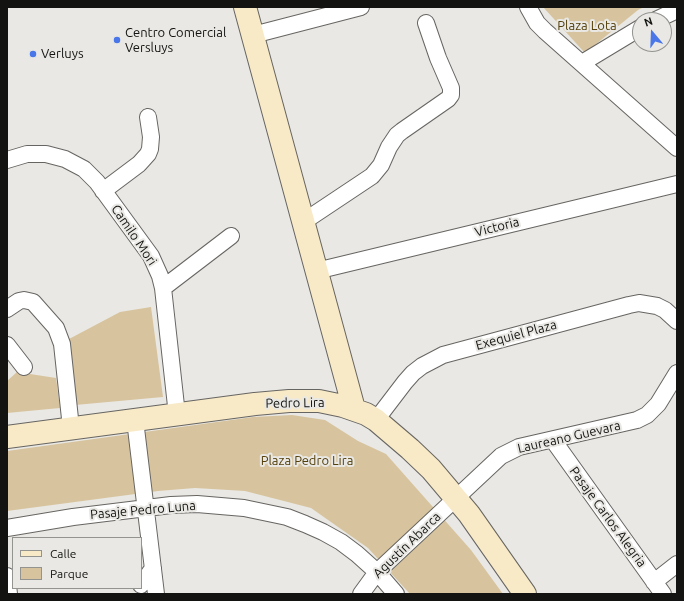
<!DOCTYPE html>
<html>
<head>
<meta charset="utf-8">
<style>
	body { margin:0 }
	#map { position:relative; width:684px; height:601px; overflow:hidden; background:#e9e8e4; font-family:Ubuntu,sans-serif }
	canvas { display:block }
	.frame { position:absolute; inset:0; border:8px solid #131311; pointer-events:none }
	.legend { position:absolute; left:12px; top:537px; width:130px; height:52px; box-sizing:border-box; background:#e9e8e4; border:1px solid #939390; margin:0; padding:5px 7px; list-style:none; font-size:12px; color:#131311 }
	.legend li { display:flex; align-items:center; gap:8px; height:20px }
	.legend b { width:20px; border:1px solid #939390 }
	.north { position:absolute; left:632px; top:12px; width:40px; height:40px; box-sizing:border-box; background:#e9e8e4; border:1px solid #939390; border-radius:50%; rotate:341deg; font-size:11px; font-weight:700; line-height:16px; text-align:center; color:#131311 }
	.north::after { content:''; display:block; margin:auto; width:14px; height:18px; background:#4976e8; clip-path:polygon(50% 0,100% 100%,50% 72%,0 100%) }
</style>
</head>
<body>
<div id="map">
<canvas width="684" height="601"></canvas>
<div class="frame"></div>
<ul class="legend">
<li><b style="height:5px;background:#f8eac7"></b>Calle</li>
<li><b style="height:11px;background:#d7c49e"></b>Parque</li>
</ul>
<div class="north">N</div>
</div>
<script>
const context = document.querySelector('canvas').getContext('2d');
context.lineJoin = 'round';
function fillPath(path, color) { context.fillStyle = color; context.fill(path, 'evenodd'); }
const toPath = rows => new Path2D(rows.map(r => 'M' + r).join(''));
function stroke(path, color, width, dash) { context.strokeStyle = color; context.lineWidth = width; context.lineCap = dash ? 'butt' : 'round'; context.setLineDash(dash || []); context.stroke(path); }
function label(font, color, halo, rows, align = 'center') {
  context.font = font + ' Ubuntu,sans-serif'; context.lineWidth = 4; context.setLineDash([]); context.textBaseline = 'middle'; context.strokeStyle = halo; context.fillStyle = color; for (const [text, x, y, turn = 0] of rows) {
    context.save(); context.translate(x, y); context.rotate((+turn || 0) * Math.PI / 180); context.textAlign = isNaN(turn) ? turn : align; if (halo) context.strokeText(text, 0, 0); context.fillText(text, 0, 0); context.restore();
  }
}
fillPath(toPath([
	[543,7,644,7,638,10,585,53],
	[151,307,163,397,75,405,69,339,120,312],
	[17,372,56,378,60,408,7,413,7,381],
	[292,415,325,420,358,441,386,454,471,550,503,594,410,594,368,548,311,508,245,491,195,488,158,491,7,511,7,451,253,417]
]), '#d7c49e');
const street = toPath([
	[528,7,537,23,545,31,677,148],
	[656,20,677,10],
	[253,35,361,7],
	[582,63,640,28],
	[7,160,27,154,46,154,65,159,84,169,97,182,151,256,160,276,163,288,177,415],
	[103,191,139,164,148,154,150,149,151,137,148,117],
	[303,222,372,176,381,165,389,147,397,135,402,131,448,99,451,95,451,88,438,58,426,23],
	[316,271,677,184],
	[163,288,231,236],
	[7,309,19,301,24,300,33,302,56,328,62,344,71,428],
	[7,345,24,367],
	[135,420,156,594],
	[376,420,405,382,413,373,422,366,443,355,629,305,639,303,657,306,665,310,677,321],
	[553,440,663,594],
	[7,528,73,517,171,505,197,504,244,508,287,517,305,524,323,532,341,542,357,554,377,572,396,594],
	[7,576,9,594],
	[654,582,677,564],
	[141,585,153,568],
	[361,594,377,572,501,456,519,447,637,420,647,415,658,404,677,373]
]);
const secondary = toPath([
	[245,7,354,409],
	[7,437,255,404,289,401,319,401,343,406,366,414,376,420,410,449,431,469,469,514,525,594]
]);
stroke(street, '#676562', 18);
stroke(secondary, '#676562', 24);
stroke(street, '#fff', 16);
stroke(secondary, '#f8eac7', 22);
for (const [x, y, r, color] of [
	[117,40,4,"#4976e8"],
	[33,54,4,"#4976e8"]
]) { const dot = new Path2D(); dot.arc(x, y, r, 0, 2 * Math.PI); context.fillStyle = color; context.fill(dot); stroke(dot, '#e9e8e4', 1.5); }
label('13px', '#533f0a', '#e9e8e4', [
	["Plaza Lota",587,26],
	["Plaza Pedro Lira",307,461]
]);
label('13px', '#131311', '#e9e8e4', [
	["Centro Comercial",125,33],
	["Versluys",125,48],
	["Verluys",41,54]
], 'left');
label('13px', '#131311', '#e9e8e4', [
	["Victoria",497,227,-14],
	["Camilo Mori",134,235,56],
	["Exequiel Plaza",516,335,-15],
	["Pedro Lira",295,403,-1],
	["Laureano Guevara",569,437,-13],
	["Pasaje Pedro Luna",143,510,-5],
	["Pasaje Carlos Alegria",608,517,54],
	["Agustín Abarca",407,545,-44]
]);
</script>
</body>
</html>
